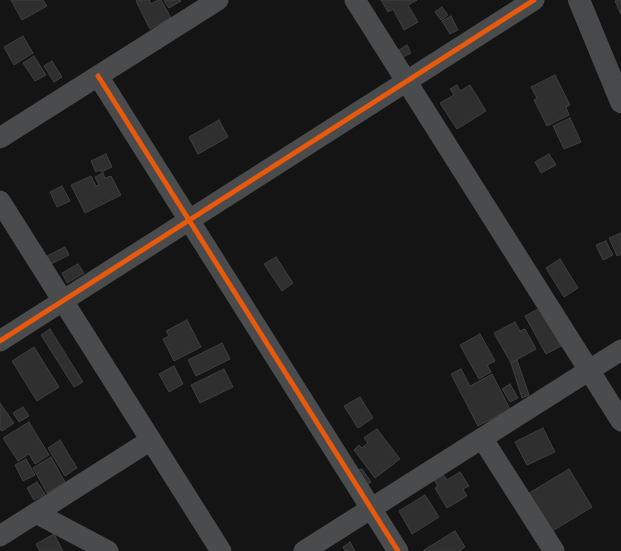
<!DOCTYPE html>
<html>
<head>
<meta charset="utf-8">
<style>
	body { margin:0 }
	canvas { display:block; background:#141415 }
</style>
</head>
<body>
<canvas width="621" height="551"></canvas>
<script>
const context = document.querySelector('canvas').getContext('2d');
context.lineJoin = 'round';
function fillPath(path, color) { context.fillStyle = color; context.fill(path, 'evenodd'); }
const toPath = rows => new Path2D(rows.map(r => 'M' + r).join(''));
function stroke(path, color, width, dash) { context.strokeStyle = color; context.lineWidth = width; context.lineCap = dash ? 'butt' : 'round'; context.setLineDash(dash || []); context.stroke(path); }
const building = toPath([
	[11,0,43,0,47,6,22,20,11,0],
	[138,0,149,0,151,4,158,0,161,0,171,18,150,29,136,1,138,0],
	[165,0,180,0,181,1,169,8,164,1,165,0],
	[381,0,417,0,408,5,418,22,404,30,393,9,388,12,381,0],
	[617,0,621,0,621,15,615,1,617,0],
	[442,7,448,15,441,20,435,12,442,7],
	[451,16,458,30,450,34,442,21,451,16],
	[23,36,33,53,14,65,4,47,23,36],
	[407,45,411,53,403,57,399,50,407,45],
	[34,56,46,75,35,81,23,63,34,56],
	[52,61,62,77,54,82,44,66,52,61],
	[555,75,570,105,566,107,569,115,547,126,534,100,537,98,531,87,555,75],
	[457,85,460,91,470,85,486,111,457,129,440,103,454,95,450,89,457,85],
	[570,118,581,142,564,149,553,126,570,118],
	[219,120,228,137,198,154,189,137,219,120],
	[106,154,112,167,101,172,100,170,96,172,91,161,106,154],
	[549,154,556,165,541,173,535,162,549,154],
	[103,173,105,178,111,176,121,195,85,213,71,185,91,176,96,186,99,185,95,177,103,173],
	[62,186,70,201,57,207,50,192,62,186],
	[621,233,621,254,617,256,609,238,621,233],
	[606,241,613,255,603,260,596,245,606,241],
	[65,247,69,255,51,264,47,256,65,247],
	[276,257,293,283,282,291,264,264,276,257],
	[560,259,578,288,564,297,546,268,560,259],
	[78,264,84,273,67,283,62,273,78,264],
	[540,308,561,346,546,354,525,316,540,308],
	[187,320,201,347,174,361,163,339,169,336,166,331,187,320],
	[515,322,520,331,525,329,536,349,511,363,494,333,515,322],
	[50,329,83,382,74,387,41,335,50,329],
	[480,334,495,361,487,365,491,372,479,379,460,345,480,334],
	[222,343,230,359,196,376,188,360,222,343],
	[34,347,59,387,37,401,12,361,34,347],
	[517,360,529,395,522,398,511,363,517,360],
	[174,366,183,384,169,392,159,374,174,366],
	[224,369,233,387,200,403,191,385,224,369],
	[461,369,470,386,492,374,510,409,478,426,451,374,461,369],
	[510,384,518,398,510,402,502,389,510,384],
	[360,397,373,418,358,428,344,406,360,397],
	[0,403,14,423,2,431,0,429,0,403],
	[23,407,29,416,19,422,13,413,23,407],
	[29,422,49,455,35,464,29,454,18,461,3,438,29,422],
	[543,428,555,452,527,465,515,442,543,428],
	[377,429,400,459,375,478,354,450,359,445,362,448,368,443,364,438,377,429],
	[60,440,77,468,65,476,48,448,60,440],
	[51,457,65,482,47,493,33,468,51,457],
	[26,459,35,475,23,481,15,465,26,459],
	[362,469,371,482,362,488,359,470,362,469],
	[569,469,592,507,549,533,526,495,569,469],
	[460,472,469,486,463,489,467,496,447,508,435,488,438,486,434,480,443,474,447,480,460,472],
	[37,482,45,494,34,500,27,488,37,482],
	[425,495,439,517,412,534,399,511,425,495],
	[455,531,465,547,459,551,424,551,424,550,455,531],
	[54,534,63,551,40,551,36,544,54,534],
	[350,542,355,551,345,551,343,547,350,542]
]);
fillPath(building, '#2f2f30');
stroke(building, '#3d3f41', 1);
stroke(toPath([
	[355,0,621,421],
	[98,76,398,551],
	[0,138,218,0],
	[0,201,221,551],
	[0,341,534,0],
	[482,438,554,551],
	[36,513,108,551],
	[0,536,151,440],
	[304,551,621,350]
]), '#494b4d', 21);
stroke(toPath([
	[579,0,621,102]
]), '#48494b', 22);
stroke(toPath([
	[98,76,398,551],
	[0,341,534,0]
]), '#e8590c', 5);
</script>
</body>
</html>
